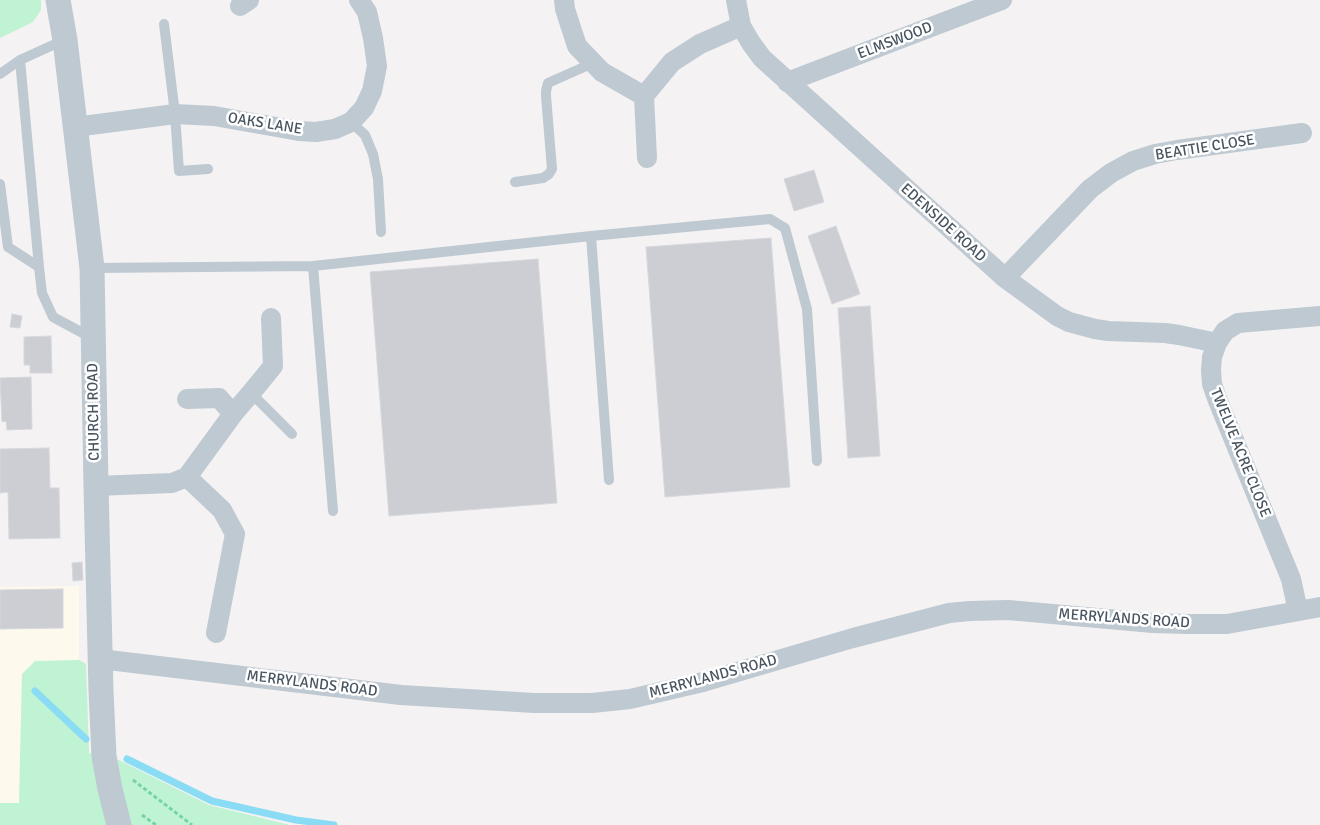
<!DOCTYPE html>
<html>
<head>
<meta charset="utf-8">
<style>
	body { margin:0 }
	canvas { display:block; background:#f4f2f2 }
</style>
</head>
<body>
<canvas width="1320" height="825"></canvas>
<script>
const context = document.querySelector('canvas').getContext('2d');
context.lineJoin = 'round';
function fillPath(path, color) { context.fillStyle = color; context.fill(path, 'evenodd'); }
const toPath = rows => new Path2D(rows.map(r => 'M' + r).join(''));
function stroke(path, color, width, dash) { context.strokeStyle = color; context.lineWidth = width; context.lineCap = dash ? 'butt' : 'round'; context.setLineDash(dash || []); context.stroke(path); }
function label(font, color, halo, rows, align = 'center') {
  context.font = font + ' Signika,sans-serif'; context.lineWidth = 5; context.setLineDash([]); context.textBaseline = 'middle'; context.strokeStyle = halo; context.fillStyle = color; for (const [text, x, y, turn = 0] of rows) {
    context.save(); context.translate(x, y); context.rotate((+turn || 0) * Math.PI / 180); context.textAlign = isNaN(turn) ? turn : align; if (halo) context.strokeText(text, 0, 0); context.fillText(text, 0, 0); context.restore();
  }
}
fillPath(toPath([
	[79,586,79,660,36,661,22,674,19,803,0,803,0,587]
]), '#fef9ed');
fillPath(toPath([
	[0,0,41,0,41,10,33,22,0,38],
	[79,660,86,664,89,753,119,760,209,805,290,825,0,825,0,803,19,803,22,674,35,661]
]), '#bff3d4');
stroke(toPath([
	[35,691,86,739],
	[127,759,212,801,296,820,334,825]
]), '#89dcf3', 7);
const building = toPath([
	[814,170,824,202,794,211,784,179,814,170],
	[836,226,860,294,832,304,808,236,836,226],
	[771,238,790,487,665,497,646,247,771,238],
	[538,259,557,503,389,516,370,272,538,259],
	[870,306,880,456,848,458,838,308,870,306],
	[12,314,22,316,20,328,10,327,12,314],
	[51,336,52,373,30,373,30,365,24,365,24,337,51,336],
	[31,377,32,429,7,430,6,421,2,422,0,378,31,377],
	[49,448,50,488,59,488,60,538,9,539,8,492,0,493,0,449,49,448],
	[82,562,83,580,73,581,72,563,82,562],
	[63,589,63,628,0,629,0,590,63,589]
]);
fillPath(building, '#ccced4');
stroke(building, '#d6d8de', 1);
stroke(toPath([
	[133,780,192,825],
	[142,815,156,825]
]), '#74d4a6', 3, [4, 2.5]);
stroke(toPath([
	[164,24,175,114,179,171,208,169],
	[20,60,39,267,42,293,53,317,92,338],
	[0,74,20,60,64,40],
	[351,122,365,135,373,154,378,179,381,232],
	[515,182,543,178,549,174,552,169,546,96,546,91,548,83,593,63],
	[0,184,8,247,39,267],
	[591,236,609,480],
	[313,266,333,511],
	[93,268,313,266,591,236,770,219,785,228,807,309,817,461],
	[251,393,292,434]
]), '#bfc9d2', 10);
stroke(toPath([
	[564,0,565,9,577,46,602,72,644,96,672,62,700,44,741,26],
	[736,0,741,26,751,43,762,58,1005,278,1057,316,1069,322,1095,329,1108,331,1165,333,1179,335,1217,343],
	[240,6,249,0],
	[787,82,1002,0],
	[644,96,647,158],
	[75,127,175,114,214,116,299,131,316,132,335,129,351,122,364,108,372,91,377,66,373,38,367,12,359,0],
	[1005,278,1090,189,1111,173,1133,161,1155,154,1177,150,1302,133],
	[187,399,219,398,233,414],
	[187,477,222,510,235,534,216,633],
	[96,486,172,483,187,477,233,414,251,393,273,366,271,318],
	[1298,611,1291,579,1218,401,1212,384,1211,370,1212,357,1217,343,1225,331,1238,323,1320,316],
	[100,659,401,695,534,703,592,703,630,699,703,682,853,638,949,613,970,611,1008,610,1153,623,1189,624,1227,624,1320,607]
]), '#bfc9d2', 20);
stroke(toPath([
	[58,0,65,40,92,268,96,486,101,691,104,756,110,789,119,825]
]), '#bfc9d2', 25);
label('15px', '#485561', '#fff', [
	["ELMSWOOD",895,41,-21],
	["OAKS LANE",265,124,9],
	["BEATTIE CLOSE",1205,148,-9],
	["EDENSIDE ROAD",943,223,42],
	["CHURCH ROAD",94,412,-91],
	["TWELVE ACRE CLOSE",1240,453,68],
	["MERRYLANDS ROAD",1124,619,4],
	["MERRYLANDS ROAD",713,677,-15],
	["MERRYLANDS ROAD",312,684,7]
]);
</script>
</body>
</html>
